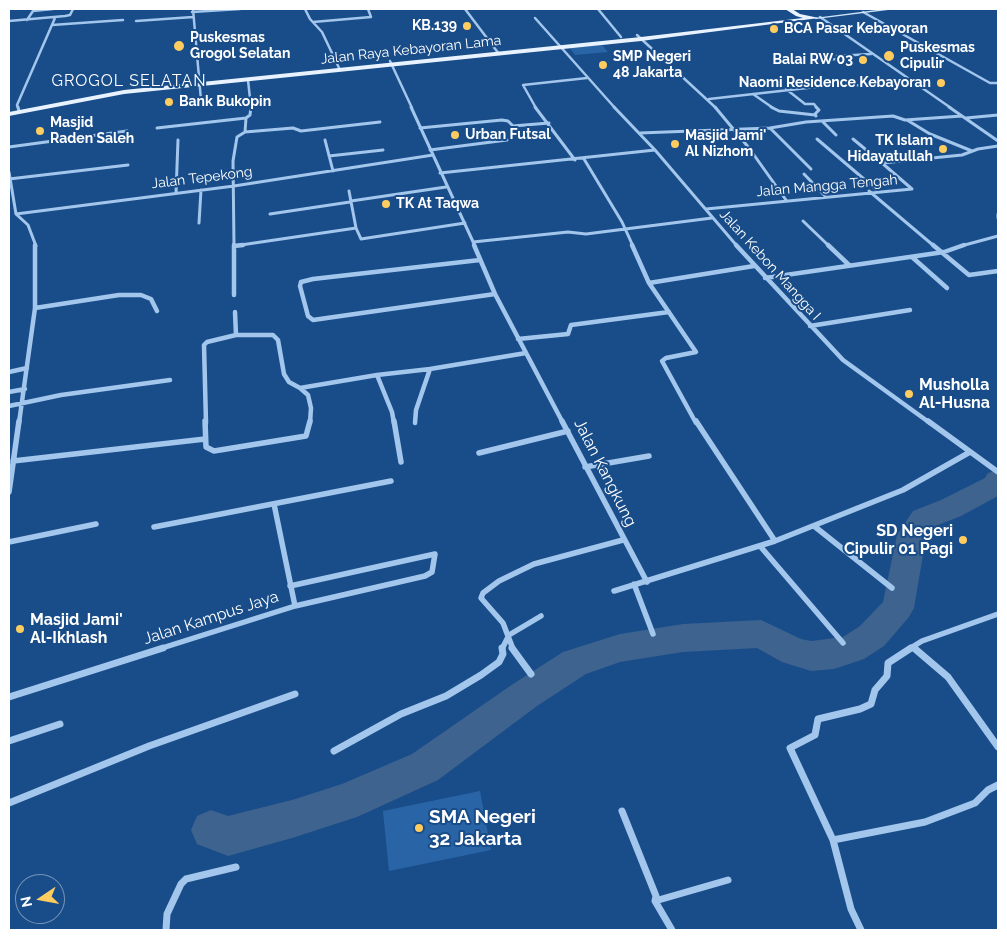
<!DOCTYPE html>
<html>
<head>
<meta charset="utf-8">
<style>
	body { margin:0 }
	#map { position:relative; width:1007px; height:939px; overflow:hidden; background:#194d89; font-family:Raleway,sans-serif }
	canvas { display:block }
	.frame { position:absolute; inset:0; border:10px solid #fff; pointer-events:none }
	.north { position:absolute; left:15px; top:874px; width:50px; height:50px; box-sizing:border-box; background:#194d89; border:1px solid #7594b8; border-radius:50%; rotate:258deg; font-size:14px; font-weight:700; line-height:20px; text-align:center; color:#fff }
	.north::after { content:''; display:block; margin:auto; width:18px; height:22px; background:#ffcc5f; clip-path:polygon(50% 0,100% 100%,50% 72%,0 100%) }
</style>
</head>
<body>
<div id="map">
<canvas width="1007" height="939"></canvas>
<div class="frame"></div>
<div class="north">N</div>
</div>
<script>
const context = document.querySelector('canvas').getContext('2d');
context.lineJoin = 'round';
function fillPath(path, color) { context.fillStyle = color; context.fill(path, 'evenodd'); }
const toPath = rows => new Path2D(rows.map(r => 'M' + r).join(''));
function stroke(path, color, width, dash) { context.strokeStyle = color; context.lineWidth = width; context.lineCap = dash ? 'butt' : 'round'; context.setLineDash(dash || []); context.stroke(path); }
function label(font, color, halo, rows, align = 'center') {
  context.font = font + ' Raleway,sans-serif'; context.lineWidth = 4; context.setLineDash([]); context.textBaseline = 'middle'; context.strokeStyle = halo; context.fillStyle = color; for (const [text, x, y, turn = 0] of rows) {
    context.save(); context.translate(x, y); context.rotate((+turn || 0) * Math.PI / 180); context.textAlign = isNaN(turn) ? turn : align; if (halo) context.strokeText(text, 0, 0); context.fillText(text, 0, 0); context.restore();
  }
}
fillPath(toPath([
	[602,45,608,52,575,55,570,48],
	[480,791,491,850,389,871,383,811]
]), '#2965a6');
fillPath(toPath([
	[998,470,998,496,961,516,933,527,926,537,914,608,909,617,884,646,864,659,834,669,811,671,782,662,757,648,683,652,620,662,586,674,537,706,438,780,357,817,292,838,228,856,197,844,191,830,197,816,211,810,228,816,292,800,342,784,412,754,513,684,563,652,620,634,683,624,761,620,801,639,811,641,843,637,860,626,883,602,897,535,913,511,941,500,985,478,988,473,998,470]
]), '#3d638e');
stroke(toPath([
	[193,9,201,100],
	[305,9,310,19,322,32,340,70],
	[465,9,499,54],
	[598,9,621,37],
	[192,12,240,9],
	[863,12,990,83,998,83],
	[820,17,951,108],
	[535,18,615,108],
	[27,20,33,11,53,9],
	[9,21,65,16,70,15,73,9],
	[136,21,193,17],
	[313,22,371,17,368,9],
	[52,25,123,20],
	[637,35,716,108],
	[837,56,871,54],
	[819,60,839,59],
	[390,61,412,108],
	[248,80,251,108],
	[786,89,805,104,814,104,817,108],
	[753,94,773,108],
	[709,99,843,84,866,86,910,81],
	[18,108,17,105,55,18],
	[536,108,523,85,587,78]
]), '#a3c6ed', 2.5);
stroke(toPath([
	[18,107,19,111],
	[411,107,475,246],
	[535,107,575,160],
	[614,107,655,150,737,246],
	[715,107,749,148,786,200],
	[771,107,779,111,815,115],
	[949,107,998,141],
	[816,116,815,114,819,110,816,107],
	[966,118,998,115],
	[907,120,930,134,972,151],
	[823,122,836,135],
	[157,128,246,118],
	[420,128,502,120,508,121,513,126,549,123],
	[770,128,811,169],
	[245,132,246,118,250,115,251,107],
	[640,133,770,128,806,122,893,116,905,120,962,116],
	[817,139,878,191],
	[853,139,882,163],
	[325,140,333,171],
	[9,147,127,131],
	[430,150,507,140],
	[329,156,383,150],
	[584,159,622,222,633,246],
	[9,172,16,214],
	[440,173,655,150],
	[804,174,825,196],
	[9,179,128,165],
	[912,189,882,163,962,155,978,149,998,146],
	[349,191,356,228],
	[869,191,934,246],
	[176,193,178,140],
	[351,201,446,187],
	[706,209,912,189],
	[16,214,234,186,433,155],
	[16,214,28,225,36,246],
	[270,214,350,202],
	[998,214,998,218],
	[803,221,829,246],
	[199,223,201,190],
	[473,242,568,232,586,234,712,218],
	[234,246,356,228,361,239,465,223],
	[234,246,233,161,237,137,245,132,293,128,301,131,380,122],
	[961,246,998,236]
]), '#a3c6ed', 3);
stroke(toPath([
	[234,245,234,295],
	[474,245,495,294,563,423],
	[632,245,649,283,696,352,666,358,662,361,696,423],
	[736,245,843,360,930,423],
	[828,245,849,265],
	[933,245,969,275,998,271],
	[234,246,243,245],
	[912,257,947,288],
	[480,260,313,279,301,282,300,286,308,316,313,320,495,294],
	[765,278,944,252,964,245],
	[649,283,754,266],
	[35,308,119,295,141,295,151,299,157,311],
	[235,312,236,335],
	[810,326,910,310],
	[518,339,568,334,571,325,669,312],
	[9,372,27,368],
	[377,375,430,369],
	[300,388,308,395,311,408,310,423],
	[300,388,377,375,392,412,394,423],
	[9,392,25,389],
	[9,406,61,395,170,380],
	[19,423,35,308,35,245],
	[206,423,204,345,207,342,236,335,273,335,278,340,284,374,289,382,300,388],
	[415,423,416,410,430,369,526,353]
]), '#a3c6ed', 4.5);
stroke(toPath([
	[205,421,206,447,214,451,306,436,310,421],
	[394,421,401,462],
	[562,421,647,582],
	[696,421,775,541],
	[928,421,998,472],
	[479,453,568,431],
	[13,461,205,439],
	[585,467,649,456],
	[9,492,19,421],
	[814,526,892,588],
	[154,527,391,481],
	[9,542,96,524],
	[760,546,843,643],
	[634,584,653,634],
	[290,586,435,554,432,572,425,576,295,606],
	[614,591,775,541,903,490,970,452],
	[913,647,916,649],
	[159,649,295,606,274,504],
	[502,649,509,635,541,616],
	[513,649,503,623,481,598,483,593,499,581,534,564,623,540],
	[909,649,922,641,998,614]
]), '#a3c6ed', 5.5);
stroke(toPath([
	[512,648,531,674],
	[914,648,948,677,998,747],
	[9,697,163,648],
	[9,741,60,724],
	[334,751,401,714,446,696,481,675,499,662,503,654,502,648],
	[9,803,149,746,295,694],
	[622,811,656,896,655,901,672,930],
	[833,840,925,822,975,803,988,790,998,785],
	[655,901,728,880],
	[166,930,167,914,181,884,186,879,236,867],
	[861,930,851,909,833,840,790,748,815,735,818,719,860,709,871,704,875,690,887,676,888,663,911,648]
]), '#a3c6ed', 7);
fillPath(toPath([
	[884,9,896,9,816,19,814,18,884,9]
]), '#cfe3f9');
fillPath(toPath([
	[785,9,792,9,800,14,819,18,641,41,124,94,9,116,9,112,124,90,641,37,803,18,796,16,785,9]
]), '#e9f2ff');
for (const [x, y, r, color] of [
	[467,26,5,"#ffcc5f"],
	[774,29,5,"#ffcc5f"],
	[179,46,6,"#ffcc5f"],
	[889,56,6,"#ffcc5f"],
	[863,60,5,"#ffcc5f"],
	[603,65,5,"#ffcc5f"],
	[941,83,5,"#ffcc5f"],
	[169,102,5,"#ffcc5f"],
	[40,131,5,"#ffcc5f"],
	[455,135,5,"#ffcc5f"],
	[675,144,5,"#ffcc5f"],
	[943,149,5,"#ffcc5f"],
	[386,204,5,"#ffcc5f"],
	[909,394,5,"#ffcc5f"],
	[963,540,5,"#ffcc5f"],
	[20,629,5,"#ffcc5f"],
	[419,828,5,"#ffcc5f"]
]) { const dot = new Path2D(); dot.arc(x, y, r, 0, 2 * Math.PI); context.fillStyle = color; context.fill(dot); stroke(dot, '#194d89', 2); }
label('bold 14px', '#fff', '#194d89', [
	["KB.139",457,26,"right"],
	["BCA Pasar Kebayoran",784,29],
	["Puskesmas",190,38],
	["Grogol Selatan",190,54],
	["Puskesmas",900,48],
	["Cipulir",900,64],
	["SMP Negeri",613,57],
	["48 Jakarta",613,73],
	["Balai RW 03",853,60,"right"],
	["Naomi Residence Kebayoran",931,83,"right"],
	["Bank Bukopin",179,102],
	["Masjid",50,123],
	["Raden Saleh",50,139],
	["Urban Futsal",465,135],
	["Masjid Jami'",685,136],
	["Al Nizhom",685,152],
	["TK Islam",933,141,"right"],
	["Hidayatullah",933,157,"right"],
	["TK At Taqwa",396,204]
], 'left');
label('14px', '#fff', '#194d89', [
	["Jalan Raya Kebayoran Lama",411,50,-6],
	["Jalan Tepekong",202,178,-7],
	["Jalan Mangga Tengah",827,186,-5],
	["Jalan Kebon Mangga I",770,265,48]
]);
context.letterSpacing = '1px';
label('16px', '#fff', '#194d89', [
	["GROGOL SELATAN",129,81]
]);
context.letterSpacing = '0px';
label('bold 16px', '#fff', '#194d89', [
	["Musholla",919,385],
	["Al-Husna",919,403],
	["SD Negeri",953,531,"right"],
	["Cipulir 01 Pagi",953,549,"right"],
	["Masjid Jami'",30,620],
	["Al-Ikhlash",30,638]
], 'left');
label('16px', '#fff', '#194d89', [
	["Jalan Kangkung",605,473,63],
	["Jalan Kampus Jaya",211,618,-18]
]);
label('bold 19px', '#fff', '#194d89', [
	["SMA Negeri",429,817],
	["32 Jakarta",429,839]
], 'left');
</script>
</body>
</html>
